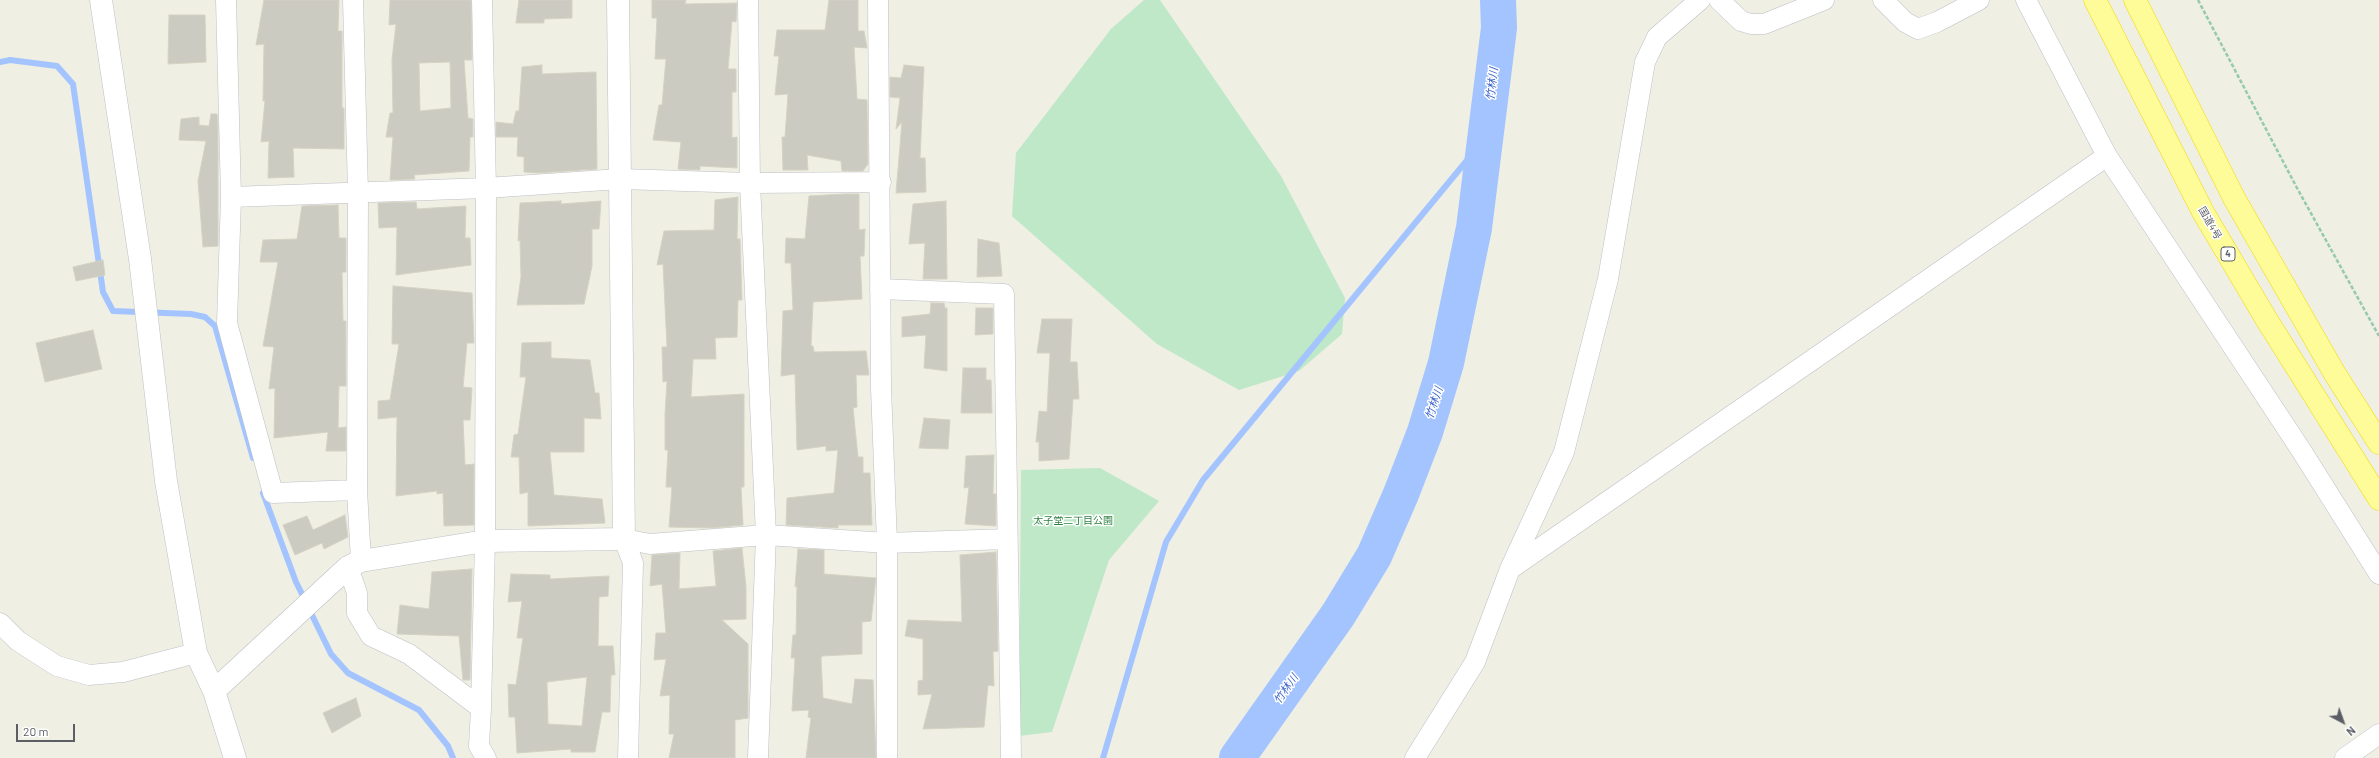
<!DOCTYPE html>
<html>
<head>
<meta charset="utf-8">
<style>
	body { margin:0 }
	#map { position:relative; width:2379px; height:758px; overflow:hidden; background:#efefe3; font-family:Barlow,sans-serif }
	canvas { display:block }
	.north { position:absolute; left:2323px; top:702px; width:40px; height:40px; -webkit-text-stroke:3px #fff; paint-order:stroke; rotate:139deg; font-size:11px; font-weight:700; line-height:16px; text-align:center; color:#5b5e65 }
	.north::after { content:''; display:block; margin:auto; width:14px; height:18px; background:#5b5e65; clip-path:polygon(50% 0,100% 100%,50% 72%,0 100%) }
	.scale { position:absolute; left:16px; top:724px; width:59px; height:18px; box-sizing:border-box; border:2px solid #5b5e65; border-top:0; padding-left:5px; font-size:12px; line-height:14px; white-space:nowrap; color:#5b5e65; -webkit-text-stroke:3px #fff; paint-order:stroke }
</style>
</head>
<body>
<div id="map">
<canvas width="2379" height="758"></canvas>
<div class="north">N</div>
<div class="scale">20 m</div>
</div>
<script>
const context = document.querySelector('canvas').getContext('2d');
context.lineJoin = 'round';
function fillPath(path, color) { context.fillStyle = color; context.fill(path, 'evenodd'); }
const toPath = rows => new Path2D(rows.map(r => 'M' + r).join(''));
function stroke(path, color, width, dash) { context.strokeStyle = color; context.lineWidth = width; context.lineCap = dash ? 'butt' : 'round'; context.setLineDash(dash || []); context.stroke(path); }
function label(font, color, halo, rows, align = 'center') {
  context.font = font + ' Barlow,"Noto Sans JP",sans-serif'; context.lineWidth = 3; context.setLineDash([]); context.textBaseline = 'middle'; context.strokeStyle = halo; context.fillStyle = color; for (const [text, x, y, turn = 0] of rows) {
    context.save(); context.translate(x, y); context.rotate((+turn || 0) * Math.PI / 180); context.textAlign = isNaN(turn) ? turn : align; if (halo) context.strokeText(text, 0, 0); context.fillText(text, 0, 0); context.restore();
  }
}
fillPath(toPath([
	[1144,0,1160,0,1281,176,1345,298,1342,334,1299,371,1239,390,1157,344,1012,216,1016,153,1111,29],
	[1100,468,1159,501,1109,560,1052,732,1019,736,1021,470]
]), '#bee8c7');
stroke(toPath([
	[0,62,10,60,57,66,73,84,103,292,113,311,191,314,205,317,215,326,253,458],
	[263,493,296,582,305,600],
	[309,609,331,654,348,673,419,710,448,746,453,758],
	[1103,758,1166,542,1203,480,1478,147,1484,142]
]), '#a3c4ff', 6);
stroke(toPath([
	[1237,758,1338,615,1374,556,1401,494,1425,432,1446,363,1474,228,1499,28,1498,0]
]), '#a3c4ff', 36);
const building = toPath([
	[264,0,339,0,338,31,342,31,342,108,344,108,344,149,293,148,294,177,268,178,269,141,261,142,265,101,263,101,264,44,256,45,264,0],
	[390,0,471,0,472,60,464,60,468,118,473,119,473,137,470,137,469,171,414,175,415,179,390,180,393,137,386,137,390,113,393,113,392,60,396,24,389,25,390,0],
	[450,62,451,108,420,111,419,63,450,62],
	[519,0,572,0,572,18,544,19,544,23,516,23,519,0],
	[652,0,686,0,685,4,737,3,736,22,732,21,728,69,736,69,736,92,732,92,732,138,737,137,737,168,700,166,700,170,678,169,681,142,653,140,659,105,662,105,666,59,655,59,657,18,652,18,652,0],
	[829,0,858,0,858,31,864,31,867,48,854,47,857,99,867,100,868,164,863,171,842,171,841,161,807,155,808,170,783,170,782,137,785,137,788,94,775,95,779,56,774,56,777,30,825,30,829,0],
	[169,15,205,15,206,62,168,64,169,15],
	[542,65,542,74,596,72,597,169,538,173,524,172,524,157,517,156,518,137,496,137,496,122,513,124,516,111,519,111,522,67,542,65],
	[904,65,924,67,920,158,925,158,926,192,896,193,902,122,896,129,900,98,890,97,890,77,901,78,904,65],
	[211,114,217,114,218,127,218,246,203,247,198,181,206,141,179,140,181,119,199,117,199,125,209,126,211,114],
	[845,194,859,194,859,230,865,229,864,256,860,256,862,299,813,302,811,346,813,346,814,352,866,351,869,375,856,375,857,407,853,408,858,457,863,457,863,473,870,473,872,525,838,525,838,528,786,525,787,498,834,493,838,450,826,451,826,446,797,450,795,374,781,376,783,311,793,310,791,263,785,263,786,238,805,239,809,196,845,194],
	[738,197,737,239,740,239,742,300,738,300,737,337,715,338,716,359,693,359,691,397,744,394,744,487,741,487,743,525,712,528,669,527,672,487,666,487,668,450,665,450,665,415,667,381,663,382,662,347,667,347,663,264,657,265,664,231,714,230,715,200,738,197],
	[561,201,561,204,601,201,599,229,592,229,592,266,584,304,517,305,521,277,520,240,518,241,520,203,561,201],
	[946,201,947,279,923,279,925,243,909,244,913,204,946,201],
	[416,202,417,209,466,206,465,238,470,238,471,265,396,275,397,227,379,228,378,203,416,202],
	[338,205,339,238,346,238,346,272,342,272,343,321,346,321,346,386,339,386,338,428,346,427,346,451,326,451,328,432,274,438,275,388,269,389,274,347,263,346,278,262,260,262,263,240,297,239,302,206,338,205],
	[978,239,999,243,1002,276,977,277,978,239],
	[103,260,105,275,76,281,73,267,103,260],
	[393,286,472,293,474,343,467,343,463,387,472,388,470,420,463,420,465,465,474,464,474,525,444,526,443,493,437,494,437,491,396,496,397,417,378,419,378,401,390,400,399,344,392,344,393,286],
	[931,303,944,303,945,308,947,308,947,371,924,368,926,335,902,337,902,317,930,314,931,303],
	[976,308,993,308,993,334,975,335,976,308],
	[1042,319,1072,319,1070,362,1077,362,1079,399,1073,399,1069,459,1039,461,1039,442,1036,442,1039,411,1047,412,1050,353,1037,353,1042,319],
	[93,330,102,369,45,382,36,343,93,330],
	[551,342,551,358,590,360,595,393,599,393,601,419,584,418,584,452,550,452,554,495,602,499,605,523,528,526,528,492,520,494,519,457,511,457,514,435,518,434,526,377,520,377,522,343,551,342],
	[963,368,986,368,986,380,991,380,992,413,961,413,963,368],
	[924,418,950,420,948,449,919,448,924,418],
	[994,455,993,494,996,494,996,526,965,524,969,487,964,488,966,456,994,455],
	[345,515,348,537,324,549,322,543,295,555,283,525,307,516,313,530,345,515],
	[742,548,746,587,746,619,722,620,748,644,748,718,735,720,735,758,669,758,674,734,669,734,670,695,660,696,666,659,654,660,656,633,666,633,662,584,650,586,652,555,680,553,679,589,716,586,713,551,742,548],
	[798,549,824,550,824,574,876,578,871,621,862,622,862,654,822,656,821,659,823,698,852,704,855,679,873,680,876,758,806,758,811,718,808,717,809,710,792,711,795,658,791,658,793,635,796,635,797,586,795,587,798,549],
	[996,552,998,651,993,652,994,686,988,685,984,727,923,729,932,694,918,695,918,681,923,680,923,639,905,636,908,620,962,622,960,555,996,552],
	[472,569,470,680,463,680,459,636,397,634,400,605,429,609,432,572,472,569],
	[511,574,550,575,550,579,609,576,608,596,599,597,598,646,613,646,615,675,611,675,610,712,602,712,595,752,571,752,571,749,517,753,515,717,509,717,508,684,516,685,523,638,517,638,522,601,508,602,511,574],
	[587,677,582,726,548,724,547,682,587,677],
	[356,698,361,716,332,733,323,713,356,698]
]);
fillPath(building, '#cccbc2');
stroke(building, '#d4d2c1', 1);
const minor = toPath([
	[226,0,231,197,227,323,273,493,357,490],
	[353,0,358,192,357,490,361,561],
	[748,0,750,183,766,535,758,758],
	[878,0,881,388,887,543,887,758],
	[1719,0,1741,21,1751,24,1764,24,1824,0],
	[1883,0,1905,22,1918,29,1937,22,1979,0],
	[2026,0,2107,156],
	[231,197,486,188,620,179,750,183,881,182],
	[880,289,1004,294,1011,758],
	[624,539,650,544,766,535,887,543,1007,539],
	[624,539,633,563,628,758],
	[348,567,357,593,357,613,371,636,409,654,481,708,479,746,486,758],
	[1510,569,2107,156,2301,450,2379,574],
	[0,623,18,641,57,666,89,675,123,672,196,653],
	[481,708,485,541,486,188,482,0],
	[1415,758,1475,662,1510,569,1564,452,1608,279,1645,62,1657,37,1700,0],
	[2345,758,2379,734]
]);
const tertiary = toPath([
	[101,0,140,259,166,481,180,561,196,653,214,691,235,758],
	[214,691,348,567,361,561,485,541,624,539,618,0]
]);
const trunk = toPath([
	[2095,0,2203,212,2265,317,2379,499],
	[2135,0,2234,198,2335,374,2379,443]
]);
stroke(minor, '#bdbfc5', 21);
stroke(tertiary, '#bdbfc5', 23);
stroke(trunk, '#f2d900', 23);
stroke(toPath([
	[2198,0,2297,188,2379,336]
]), '#96cab0', 2.5, [4, 2]);
stroke(minor, '#fff', 20);
stroke(tertiary, '#fff', 22);
stroke(trunk, '#fdfc99', 22);
for (const [x, y, w] of [
	[2228,254,14]
]) { const box = new Path2D(); box.roundRect(x - w / 2, y - 7, w, 14, 3); context.fillStyle = '#fff'; context.fill(box); stroke(box, '#5b5e65', 1); }
label('bold 9px', '#5b5e65', null, [
	["4",2228,254]
]);
label('10px', '#5b5e65', '#fff', [
	["国道4号",2210,223,60]
]);
label('10px', '#2e8243', '#fff', [
	["太子堂二丁目公園",1073,521]
]);
label('italic 11px', '#3e65cb', '#fff', [
	["竹林川",1492,84,-83],
	["竹林川",1434,403,-72],
	["竹林川",1286,689,-55]
]);
</script>
</body>
</html>
